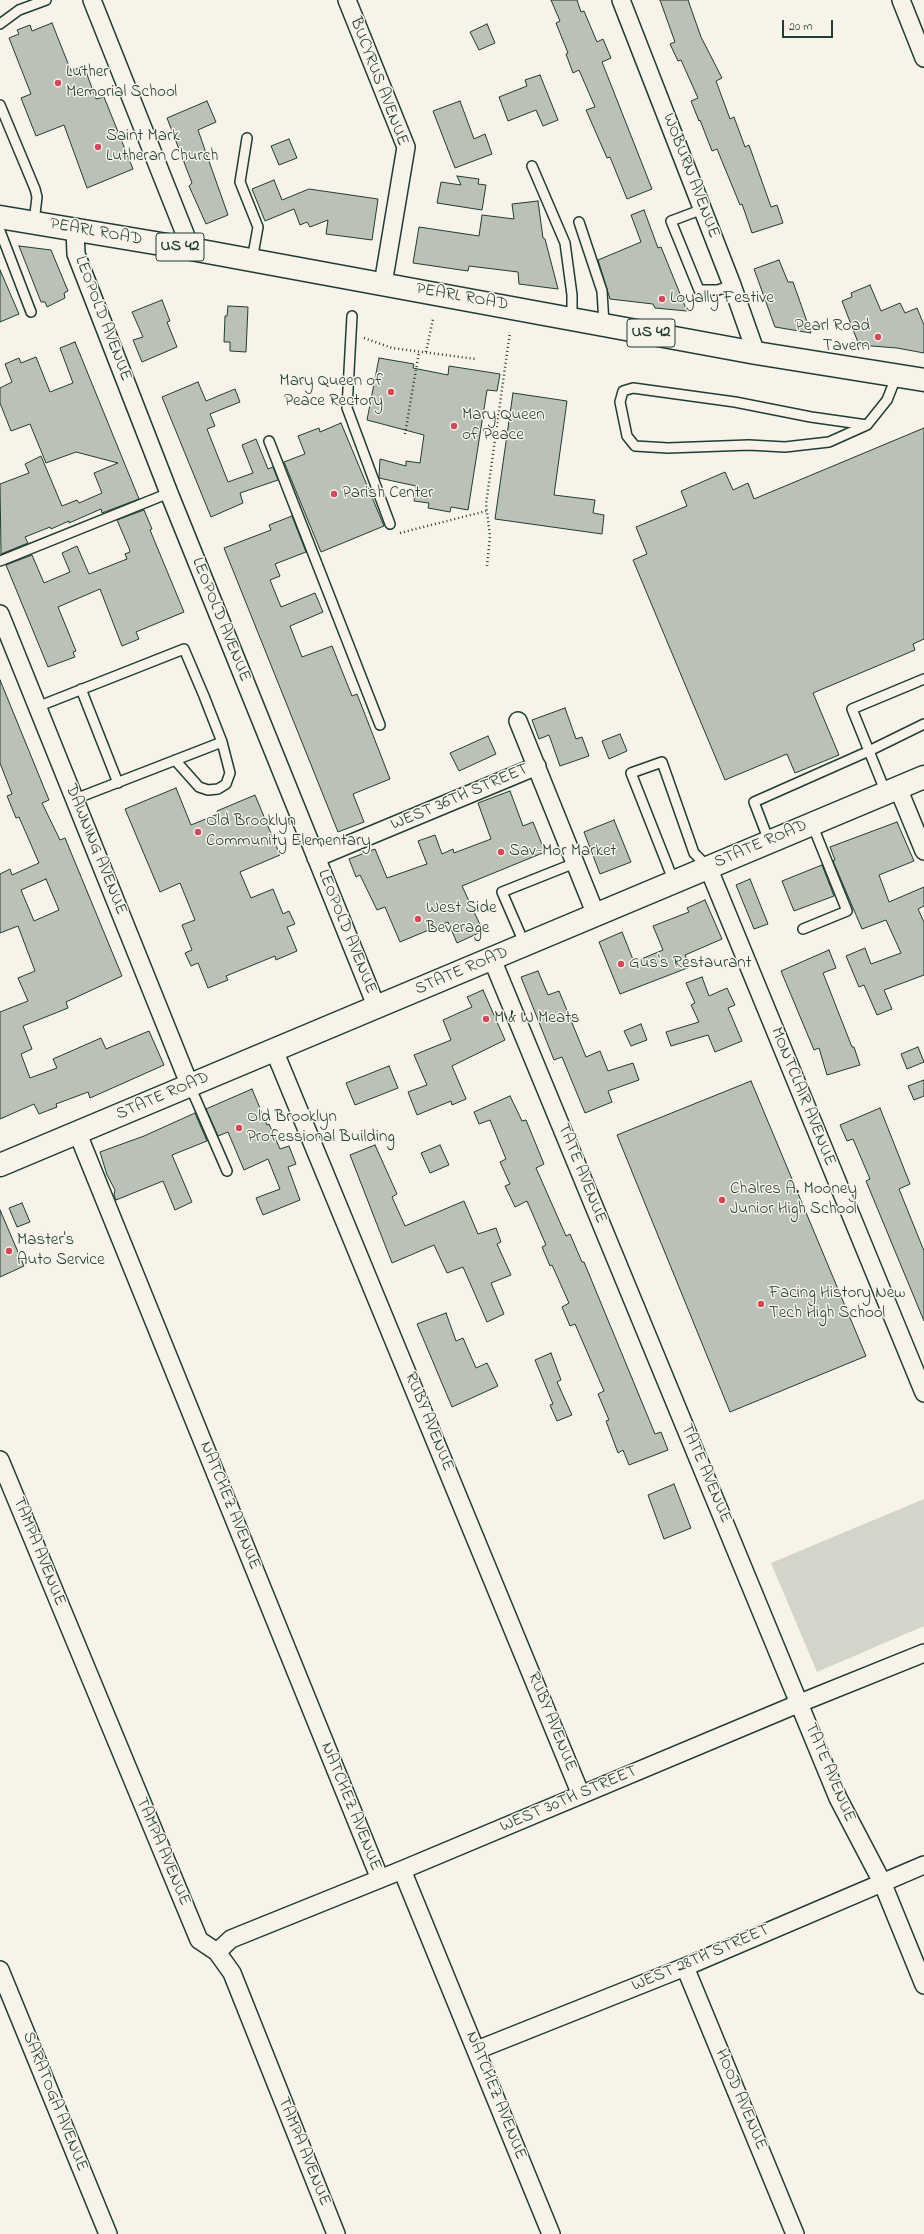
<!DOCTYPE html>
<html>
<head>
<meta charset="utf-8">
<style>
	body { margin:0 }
	#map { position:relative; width:924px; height:2234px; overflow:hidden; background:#f7f3e8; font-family:"Indie Flower",sans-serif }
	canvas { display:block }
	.scale { position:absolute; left:782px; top:20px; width:51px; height:18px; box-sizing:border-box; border:2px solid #1f3d34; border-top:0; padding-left:5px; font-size:12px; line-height:14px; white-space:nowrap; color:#1f3d34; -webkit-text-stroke:3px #f7f3e8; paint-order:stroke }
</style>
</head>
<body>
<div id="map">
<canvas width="924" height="2234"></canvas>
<div class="scale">20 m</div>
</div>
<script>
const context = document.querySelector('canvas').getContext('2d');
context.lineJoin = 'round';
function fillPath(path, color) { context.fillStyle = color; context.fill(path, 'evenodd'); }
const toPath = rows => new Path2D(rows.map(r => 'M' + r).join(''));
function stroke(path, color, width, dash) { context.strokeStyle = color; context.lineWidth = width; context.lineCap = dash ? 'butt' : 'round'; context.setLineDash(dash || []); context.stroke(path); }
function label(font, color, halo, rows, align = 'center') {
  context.font = font + ' "Indie Flower",sans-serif'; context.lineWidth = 3; context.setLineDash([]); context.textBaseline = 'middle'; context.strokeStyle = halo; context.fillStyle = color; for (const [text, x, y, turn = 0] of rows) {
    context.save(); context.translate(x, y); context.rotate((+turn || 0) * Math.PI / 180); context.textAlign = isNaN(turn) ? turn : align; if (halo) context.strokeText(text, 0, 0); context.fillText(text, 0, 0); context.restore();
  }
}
fillPath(toPath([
	[924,1499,924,1626,817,1672,771,1563]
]), '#d3d5ca');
const building = toPath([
	[551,0,577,0,581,12,584,11,597,42,603,39,611,58,602,62,652,189,627,199,610,157,607,158,586,110,595,107,579,70,573,73,566,54,568,53,556,23,560,21,551,0],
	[660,0,688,0,701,37,722,78,716,81,730,119,734,117,745,147,749,145,771,207,777,205,783,223,752,233,742,204,740,205,717,149,712,151,700,120,699,121,691,101,698,98,681,60,678,61,670,44,675,42,660,0],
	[52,23,71,71,84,66,96,99,104,97,133,169,87,188,64,125,36,136,21,98,31,94,9,38,19,34,17,30,30,25,32,31,52,23],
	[487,24,495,43,479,50,470,32,487,24],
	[540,75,558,120,543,126,536,110,508,121,499,97,527,86,525,80,540,75],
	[207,101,216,122,198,130,228,215,206,224,189,186,192,183,167,118,207,101],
	[460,101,474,139,485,134,492,154,455,168,433,111,460,101],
	[289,139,297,158,279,165,271,146,289,139],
	[457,176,479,179,478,184,486,185,482,210,437,203,441,182,461,185,457,176],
	[274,180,282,200,309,189,378,199,372,240,326,234,328,220,310,227,307,222,300,225,294,209,265,221,252,189,274,180],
	[538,201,543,238,545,239,558,289,519,284,518,272,469,266,468,271,413,263,419,227,479,236,482,215,514,219,512,204,538,201],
	[644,210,658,248,661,247,687,311,655,308,653,304,610,299,598,260,641,242,631,215,644,210],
	[19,246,51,250,68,291,64,293,65,298,47,307,45,302,41,302,19,246],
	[779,260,788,282,793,282,811,333,775,327,754,269,779,260],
	[0,270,19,314,0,322,0,270],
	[870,285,881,311,900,303,905,313,917,308,924,325,924,353,897,348,859,345,842,301,852,297,851,293,870,285],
	[162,300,170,321,167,322,177,347,142,362,133,340,143,337,132,312,162,300],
	[228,306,248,307,246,352,230,351,230,342,224,342,225,316,227,316,228,306],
	[75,342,139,499,102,513,101,509,69,523,69,521,51,529,50,527,25,537,28,543,1,554,0,484,29,473,25,464,41,456,62,506,77,500,79,503,102,493,94,473,118,463,76,452,46,463,30,424,11,431,0,403,0,388,12,382,5,364,19,358,21,363,36,357,50,392,73,383,60,348,75,342],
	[379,358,414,364,413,368,448,375,449,366,500,374,497,391,487,390,468,510,451,507,450,512,428,508,429,503,414,501,416,486,379,478,380,459,406,466,406,461,420,463,424,435,367,420,379,358],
	[198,382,206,401,235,389,240,402,210,414,215,426,207,429,228,482,253,473,242,445,256,439,268,469,273,467,278,480,240,493,243,503,211,517,162,397,198,382],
	[513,393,567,401,554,495,595,500,593,513,604,515,602,534,495,519,513,393],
	[341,423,384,526,321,552,284,462,305,454,298,436,319,428,320,432,341,423],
	[924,428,924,639,913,644,915,650,813,693,839,755,795,773,787,754,725,780,633,560,647,554,636,527,687,506,681,491,725,472,733,490,748,483,754,499,924,428],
	[144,510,152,529,150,530,184,612,136,632,139,639,122,646,100,589,58,607,76,651,73,652,75,657,48,667,6,565,32,555,44,583,70,572,62,553,77,546,89,574,127,559,125,554,130,552,129,548,117,520,144,510],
	[292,516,306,552,275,564,280,576,270,580,281,607,315,593,323,612,290,626,302,657,332,646,352,696,357,694,390,779,353,794,364,822,338,832,224,548,271,530,269,525,292,516],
	[0,680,49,800,42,803,60,840,65,838,122,976,66,1002,68,1008,23,1026,32,1049,21,1054,30,1078,57,1068,53,1059,101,1038,106,1049,149,1031,164,1065,90,1098,88,1092,56,1104,57,1107,39,1114,34,1104,0,1119,0,1012,28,1001,18,978,35,971,18,926,0,933,0,874,10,869,12,875,39,863,19,817,16,818,7,796,12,794,0,763,0,680],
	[46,879,59,910,34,921,21,890,46,879],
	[565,708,576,739,582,737,589,756,560,766,549,735,539,739,532,720,565,708],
	[620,734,627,751,609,759,602,741,620,734],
	[488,736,496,754,459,771,450,753,488,736],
	[176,788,191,825,218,814,217,811,255,795,280,855,240,872,251,898,273,889,283,914,289,911,295,924,287,927,297,951,276,960,275,956,226,976,228,980,208,988,198,963,191,966,185,953,192,950,182,925,195,920,180,883,160,892,125,809,176,788],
	[510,791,523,826,533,822,545,852,462,886,483,931,457,943,448,922,400,942,385,907,377,910,360,875,356,877,349,859,375,849,387,878,427,864,418,841,435,835,442,854,453,849,454,853,491,839,478,803,510,791],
	[614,820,631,862,600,874,584,832,614,820],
	[897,822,914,861,879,875,889,902,924,887,924,906,918,909,924,922,924,975,884,990,892,1009,877,1015,864,985,859,987,846,956,865,948,871,964,901,953,886,920,862,929,833,861,835,860,830,847,897,822],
	[822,865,834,896,794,911,782,881,822,865],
	[750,879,768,924,754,929,736,885,750,879],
	[705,900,722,939,685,955,690,967,620,994,599,942,622,932,634,962,663,950,653,926,689,912,687,908,705,900],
	[829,950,836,968,823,973,852,1047,854,1047,860,1065,827,1075,819,1048,814,1050,781,971,829,950],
	[538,971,548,995,559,991,586,1057,600,1051,608,1071,633,1063,639,1080,608,1091,612,1102,585,1113,562,1057,554,1060,521,977,538,971],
	[702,977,709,996,727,988,735,1005,728,1008,742,1041,715,1052,708,1035,671,1046,666,1032,699,1022,691,1005,695,1003,686,983,702,977],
	[483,990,505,1040,452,1066,466,1099,452,1105,451,1101,417,1115,408,1092,427,1085,414,1055,451,1040,443,1020,472,1007,467,997,483,990],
	[641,1024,647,1040,631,1046,624,1031,641,1024],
	[918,1047,924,1062,907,1069,901,1054,918,1047],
	[389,1066,398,1088,355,1105,346,1083,389,1066],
	[924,1080,924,1096,914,1100,908,1086,924,1080],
	[751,1081,866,1356,730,1412,617,1135,751,1081],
	[252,1089,267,1125,269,1124,280,1149,289,1146,296,1164,288,1167,300,1200,263,1215,256,1198,280,1189,268,1159,244,1170,228,1132,218,1136,206,1109,252,1089],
	[510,1096,522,1121,526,1120,544,1164,536,1168,566,1236,570,1234,582,1262,584,1262,655,1434,661,1432,668,1450,629,1465,623,1450,618,1453,606,1421,609,1420,598,1394,604,1391,575,1324,570,1326,562,1307,569,1303,552,1265,550,1266,542,1247,546,1245,527,1201,515,1207,505,1186,510,1184,500,1162,506,1159,490,1120,479,1124,474,1112,510,1096],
	[880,1108,910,1184,899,1189,924,1251,924,1321,866,1181,870,1179,853,1139,847,1141,840,1125,880,1108],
	[195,1113,207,1141,172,1155,192,1202,175,1210,163,1181,116,1200,114,1195,115,1190,107,1175,100,1152,144,1136,195,1113],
	[375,1145,397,1194,392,1197,405,1226,464,1201,478,1234,496,1228,501,1242,497,1244,511,1275,491,1283,504,1314,487,1322,463,1267,447,1273,434,1245,392,1263,350,1155,375,1145],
	[440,1145,449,1165,430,1173,421,1153,440,1145],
	[22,1203,30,1222,17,1227,9,1208,22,1203],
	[0,1210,24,1266,0,1277,0,1210],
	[446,1313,456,1341,463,1338,476,1368,487,1363,498,1386,452,1407,417,1324,446,1313],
	[551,1353,561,1380,557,1382,572,1415,557,1421,550,1405,553,1404,535,1360,551,1353],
	[674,1484,691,1528,664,1539,648,1495,674,1484]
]);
fillPath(building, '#bbc1b6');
stroke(building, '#1f3d34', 1);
const lane = toPath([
	[0,24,19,10,46,0],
	[0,105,35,189,37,197,34,222],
	[247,138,240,182,258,227,252,260],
	[532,166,565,243,572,295,572,318],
	[703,209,671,221,699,290,718,290,732,285],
	[579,222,602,291,604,324],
	[0,231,31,312],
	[352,316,347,408,390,524],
	[867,425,811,417,735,402,633,388,623,391,620,402,627,436,635,446,668,448,749,445,785,447,829,442,867,425,887,400,897,375],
	[269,441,380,725],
	[0,561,169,493],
	[81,689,118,783],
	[37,707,184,649,204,696,222,742,75,799],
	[175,760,199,787,208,790,218,789,226,784,230,773,222,742],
	[886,793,869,751,924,724],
	[769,841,754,802,869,751,852,709,924,679],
	[674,882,631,773,662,762,694,853,708,867],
	[803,929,847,911,812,824],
	[525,945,502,892,575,863],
	[190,1086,227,1171]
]);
const street = toPath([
	[92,0,191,249],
	[347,0,406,147,383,284],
	[621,0,732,285,756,353],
	[901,0,924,58],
	[75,230,76,254,169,493,377,1008],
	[0,614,190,1086],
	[518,721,596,915],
	[898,788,924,851],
	[316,858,537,766],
	[708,867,924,1393],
	[492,959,838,1798,882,1882,924,1985],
	[274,1050,581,1795],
	[78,1134,380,1879],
	[0,1460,199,1940,217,1952,232,1973,336,2234],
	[402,1870,551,2234],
	[217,1952,231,1939,402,1870,800,1703,924,1653],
	[685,1967,795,2234],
	[0,1970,108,2234],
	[477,2050,685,1967,924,1865]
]);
const secondary = toPath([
	[0,1165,924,777]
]);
const primary = toPath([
	[0,217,191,249,756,353,924,380]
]);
stroke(lane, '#1f3d34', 12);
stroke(street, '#1f3d34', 20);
stroke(secondary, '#1f3d34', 25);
stroke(primary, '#1f3d34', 25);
stroke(toPath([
	[364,338,392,348,476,359],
	[426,352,433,319],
	[405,434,419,352],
	[400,533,486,511],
	[487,566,490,536,486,504,510,332]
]), '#1f3d34', 2.5, [1, 3]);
stroke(lane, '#f7f3e8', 9);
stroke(street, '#f7f3e8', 17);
stroke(secondary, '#f7f3e8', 22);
stroke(primary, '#f7f3e8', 22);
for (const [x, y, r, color] of [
	[58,83,4,"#d1495b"],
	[98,147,4,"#d1495b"],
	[662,299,4,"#d1495b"],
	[878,337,4,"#d1495b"],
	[391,392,4,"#d1495b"],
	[454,426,4,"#d1495b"],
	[334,494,4,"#d1495b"],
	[198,832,4,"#d1495b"],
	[501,852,4,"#d1495b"],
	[418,919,4,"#d1495b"],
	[621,964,4,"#d1495b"],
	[486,1019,4,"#d1495b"],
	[239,1128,4,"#d1495b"],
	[722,1200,4,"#d1495b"],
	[9,1251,4,"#d1495b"],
	[761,1304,4,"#d1495b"]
]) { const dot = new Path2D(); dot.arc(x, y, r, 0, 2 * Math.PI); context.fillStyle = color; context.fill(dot); stroke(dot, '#f7f3e8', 1.5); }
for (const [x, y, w] of [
	[180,247,48],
	[651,333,48]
]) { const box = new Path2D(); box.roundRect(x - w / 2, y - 14, w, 28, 3); context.fillStyle = '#f7f3e8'; context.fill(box); stroke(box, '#1f3d34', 1); }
label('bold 16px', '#1f3d34', null, [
	["US 42",180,247],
	["US 42",651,333]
]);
label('17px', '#1f3d34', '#f7f3e8', [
	["Luther",66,73],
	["Memorial School",66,93],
	["Saint Mark",106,137],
	["Lutheran Church",106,157],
	["Loyally Festive",670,299],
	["Pearl Road",870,327,"right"],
	["Tavern",870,347,"right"],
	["Mary Queen of",383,382,"right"],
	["Peace Rectory",383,402,"right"],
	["Mary Queen",462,416],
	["of Peace",462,436],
	["Parish Center",342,494],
	["Old Brooklyn",206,822],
	["Community Elementary",206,842],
	["Sav-Mor Market",509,852],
	["West Side",426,909],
	["Beverage",426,929],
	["Gus's Restaurant",629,964],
	["M & W Meats",494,1019],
	["Old Brooklyn",247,1118],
	["Professional Building",247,1138],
	["Chalres A. Mooney",730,1190],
	["Junior High School",730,1210],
	["Master's",17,1241],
	["Auto Service",17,1261],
	["Facing History New",769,1294],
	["Tech High School",769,1314]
], 'left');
label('17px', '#1f3d34', '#f7f3e8', [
	["BUCYRUS AVENUE",378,82,69],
	["WOBURN AVENUE",690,176,69],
	["PEARL ROAD",96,233,10],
	["PEARL ROAD",462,298,10],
	["LEOPOLD AVENUE",102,319,69],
	["LEOPOLD AVENUE",220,620,68],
	["WEST 36TH STREET",460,798,-23],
	["STATE ROAD",761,845,-23],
	["DAWNING AVENUE",95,850,68],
	["LEOPOLD AVENUE",346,932,68],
	["STATE ROAD",462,972,-23],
	["STATE ROAD",163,1097,-23],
	["MONTCLAIR AVENUE",802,1097,68],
	["TATE AVENUE",581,1174,68],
	["RUBY AVENUE",428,1422,68],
	["TATE AVENUE",705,1474,67],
	["NATCHEZ AVENUE",229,1506,68],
	["TAMPA AVENUE",38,1552,68],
	["RUBY AVENUE",551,1722,68],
	["TATE AVENUE",829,1773,67],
	["WEST 30TH STREET",569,1800,-23],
	["NATCHEZ AVENUE",350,1807,68],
	["TAMPA AVENUE",162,1852,67],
	["WEST 28TH STREET",701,1959,-23],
	["NATCHEZ AVENUE",495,2096,68],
	["HOOD AVENUE",740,2100,67],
	["SARATOGA AVENUE",54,2102,68],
	["TAMPA AVENUE",303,2152,68]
]);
</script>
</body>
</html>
